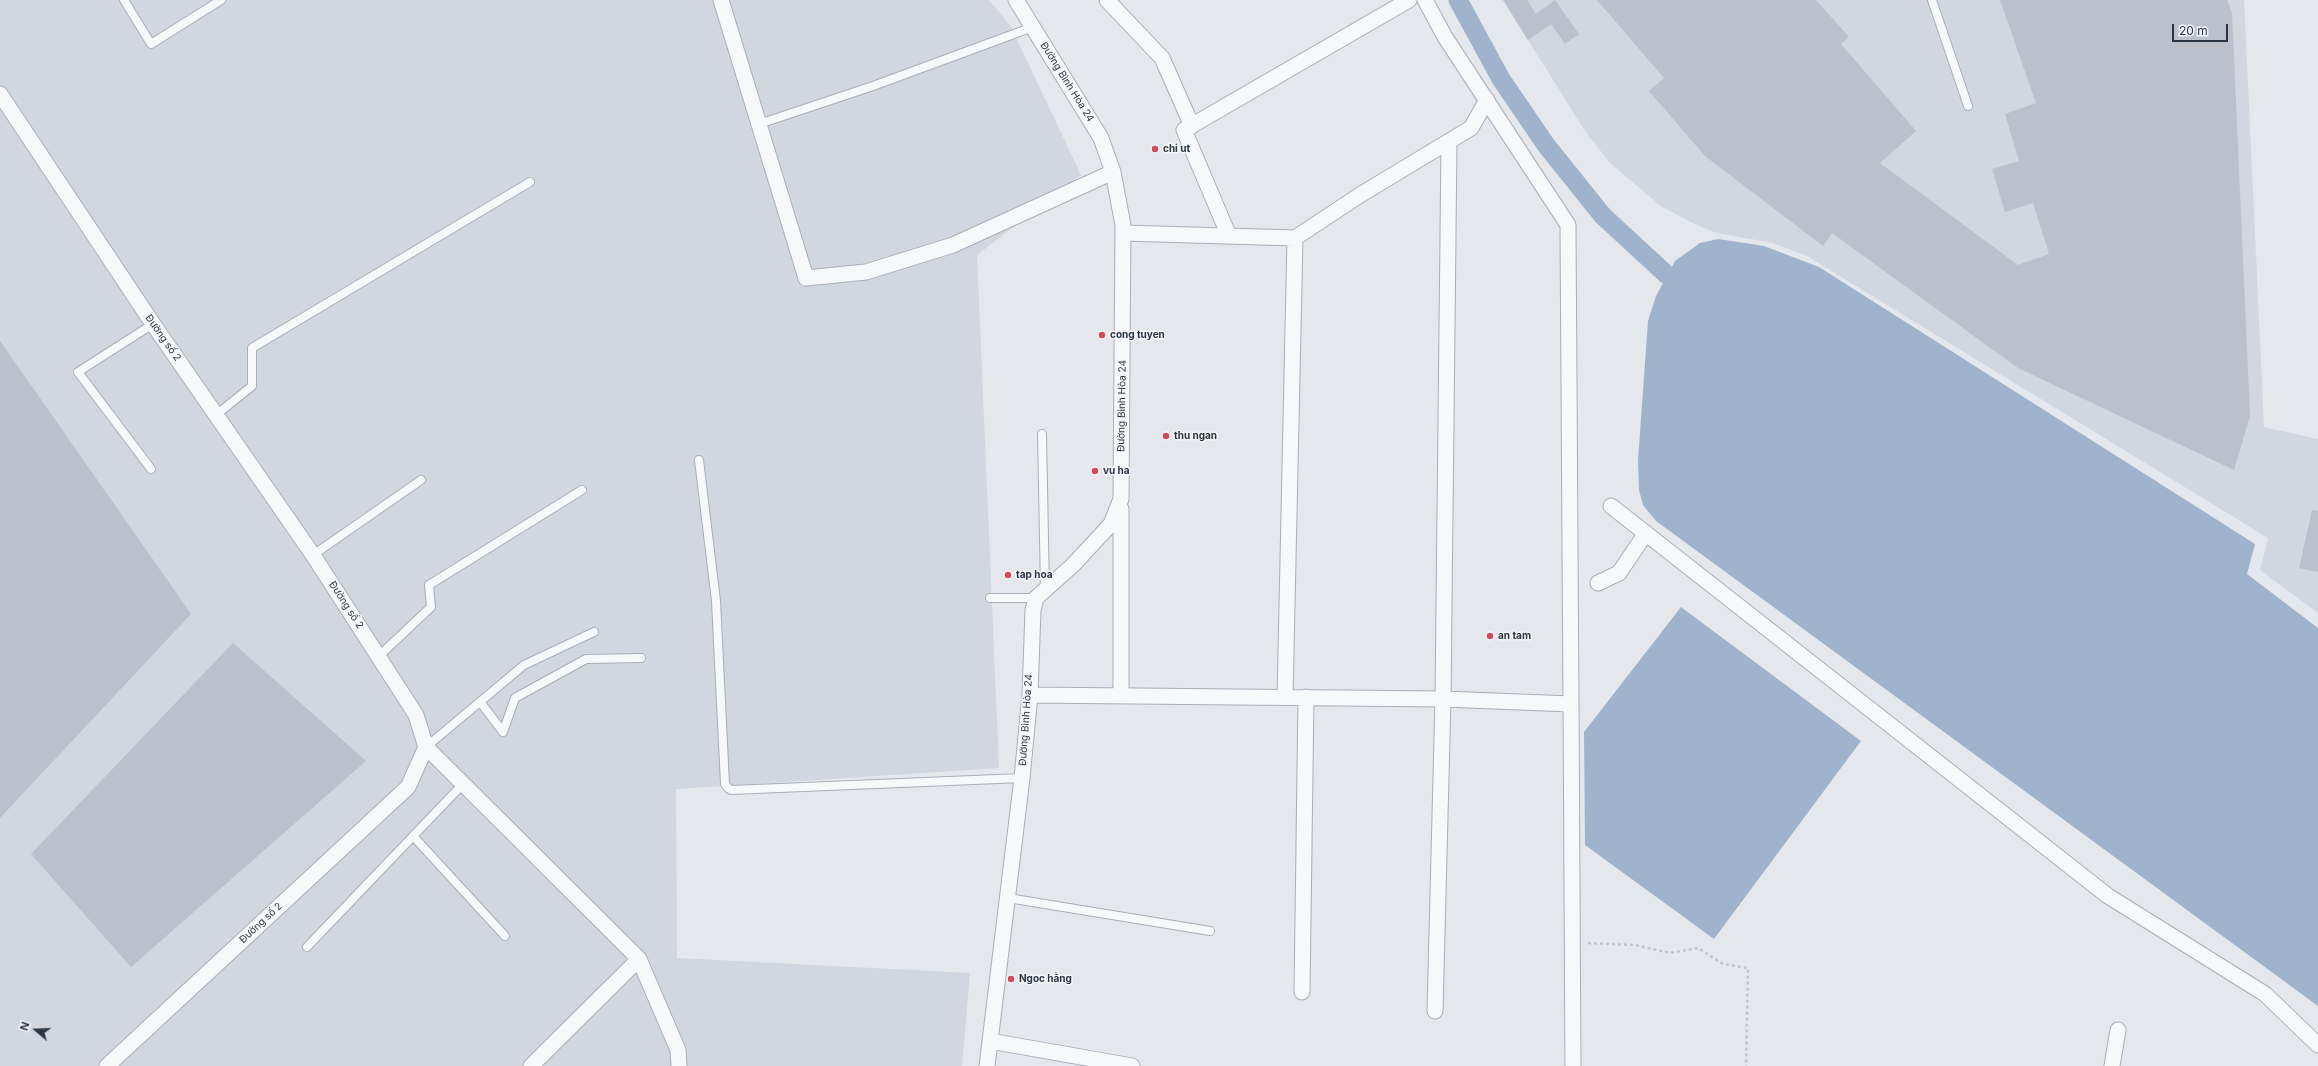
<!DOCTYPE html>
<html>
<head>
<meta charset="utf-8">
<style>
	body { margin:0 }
	#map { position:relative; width:2318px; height:1066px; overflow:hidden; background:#e4e7ec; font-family:Inter,sans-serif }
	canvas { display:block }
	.north { position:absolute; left:16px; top:1010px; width:40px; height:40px; -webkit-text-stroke:3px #f4f6f9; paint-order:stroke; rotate:289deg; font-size:11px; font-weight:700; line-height:16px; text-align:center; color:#2b3445 }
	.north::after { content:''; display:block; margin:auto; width:14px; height:18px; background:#2b3445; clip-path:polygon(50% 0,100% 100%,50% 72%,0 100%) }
	.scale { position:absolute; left:2172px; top:24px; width:56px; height:18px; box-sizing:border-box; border:2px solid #2b3445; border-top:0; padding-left:5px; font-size:12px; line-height:14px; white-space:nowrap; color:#2b3445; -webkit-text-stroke:3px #f4f6f9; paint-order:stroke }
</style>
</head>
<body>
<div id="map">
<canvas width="2318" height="1066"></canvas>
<div class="north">N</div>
<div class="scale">20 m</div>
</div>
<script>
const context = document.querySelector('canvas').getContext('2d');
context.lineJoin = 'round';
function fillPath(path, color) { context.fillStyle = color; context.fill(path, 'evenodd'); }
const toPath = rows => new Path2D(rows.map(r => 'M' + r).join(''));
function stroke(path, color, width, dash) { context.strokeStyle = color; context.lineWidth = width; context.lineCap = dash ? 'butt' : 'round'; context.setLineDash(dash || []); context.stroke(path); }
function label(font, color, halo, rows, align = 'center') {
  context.font = font + ' Inter,sans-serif'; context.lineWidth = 3; context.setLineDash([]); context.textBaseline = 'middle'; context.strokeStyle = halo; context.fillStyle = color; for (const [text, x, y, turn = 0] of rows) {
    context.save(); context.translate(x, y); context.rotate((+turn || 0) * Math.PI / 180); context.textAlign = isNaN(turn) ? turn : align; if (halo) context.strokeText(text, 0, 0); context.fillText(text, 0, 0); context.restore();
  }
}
fillPath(toPath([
	[0,0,989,0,1010,25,1081,175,977,255,999,768,676,789,677,958,970,973,962,1066,0,1066],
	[1503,0,2244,0,2264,427,2318,439,2318,613,2260,570,2268,538,1807,256,1773,243,1717,233,1699,226,1662,207,1610,163,1585,131]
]), '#d2d6de');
fillPath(toPath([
	[1718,239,1764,246,1819,267,2255,544,2247,574,2318,628,2318,1006,1656,521,1643,505,1639,490,1638,460,1648,321,1656,296,1675,261,1700,243],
	[1681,607,1861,741,1714,939,1585,845,1584,732]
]), '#9fb4cc');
stroke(toPath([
	[1458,0,1501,79,1546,145,1603,216,1667,275]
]), '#9fb4cc', 19);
fillPath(toPath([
	[1503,0,1527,0,1536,14,1555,0,1579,34,1565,44,1551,24,1528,40],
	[1597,0,1816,0,1849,37,1841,44,1916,131,1880,163,2018,265,2049,254,2033,203,2005,212,1992,169,2019,161,2005,114,2036,103,2000,0,2227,0,2232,13,2250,416,2234,470,2018,368,1832,233,1823,246,1705,156,1649,91,1664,78],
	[0,341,191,614,0,818],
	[2312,510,2318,511,2318,572,2299,568],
	[233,643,366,761,131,967,31,854]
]), '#bbc0ca');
const lane = toPath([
	[124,0,151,44,221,0],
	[1932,0,1968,106],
	[759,124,873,86,1033,27],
	[216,415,252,386,252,348,530,182],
	[1042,434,1045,590],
	[699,460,716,601,725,784,728,788,731,790,1022,778],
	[151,469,78,372,153,324],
	[313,555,421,480],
	[990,598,1036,598],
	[379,656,431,607,429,585,582,490],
	[481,703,503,732,515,698,586,659,641,658],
	[426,747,524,665,594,632],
	[413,836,505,936],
	[1008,898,1210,931],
	[307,947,462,785]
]);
const street = toPath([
	[721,0,806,278,866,272,953,245,1113,172],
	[1107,0,1162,58,1192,126],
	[0,94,153,324,313,555,416,715,426,747,408,787,107,1066],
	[1123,233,1295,238,1285,697],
	[1229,236,1184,130,1409,0],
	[1295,238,1360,195,1471,128,1487,100],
	[1611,506,2108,896,2265,994,2318,1045],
	[1598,583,1619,573,1646,533],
	[1030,695,1443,699,1571,704,1568,225,1445,37,1425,0],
	[1121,696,1121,509],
	[1571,704,1573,1066],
	[426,747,639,959,531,1066],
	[639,959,678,1050,679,1066],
	[1302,992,1306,697],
	[1435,1011,1443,699,1449,142],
	[990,1041,1132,1066],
	[987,1066,1022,778,1030,695,1033,610,1036,598,1073,565,1111,524,1121,499,1123,225,1113,172,1101,138,1016,0],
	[2112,1066,2118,1030]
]);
stroke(lane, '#a9aeb7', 10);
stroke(street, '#a9aeb7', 17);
stroke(toPath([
	[1588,943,1635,945,1670,953,1698,948,1723,964,1748,968,1746,1066]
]), '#c2c5cb', 2.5, [3, 3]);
stroke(lane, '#f7f8fa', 8);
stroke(street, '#f7f8fa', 15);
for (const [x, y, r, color] of [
	[1155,149,4,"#d1495b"],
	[1102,335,4,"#d1495b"],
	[1166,436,4,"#d1495b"],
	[1095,471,4,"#d1495b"],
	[1008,575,4,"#d1495b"],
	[1490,636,4,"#d1495b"],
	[1011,979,4,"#d1495b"]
]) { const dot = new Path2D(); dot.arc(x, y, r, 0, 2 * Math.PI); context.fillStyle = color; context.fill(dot); stroke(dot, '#f4f6f9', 1.5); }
label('10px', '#2b3445', '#f4f6f9', [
	["Đường Bình Hòa 24",1067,82,58],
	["Đường số 2",163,338,55],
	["Đường Bình Hòa 24",1122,406,-89],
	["Đường số 2",346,605,57],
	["Đường Bình Hòa 24",1026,720,-86],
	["Đường số 2",261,923,-43]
]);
label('bold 10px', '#2b3445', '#f4f6f9', [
	["chi ut",1163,149],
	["cong tuyen",1110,335],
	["thu ngan",1174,436],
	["vu ha",1103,471],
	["tap hoa",1016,575],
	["an tam",1498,636],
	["Ngoc hằng",1019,979]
], 'left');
</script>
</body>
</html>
